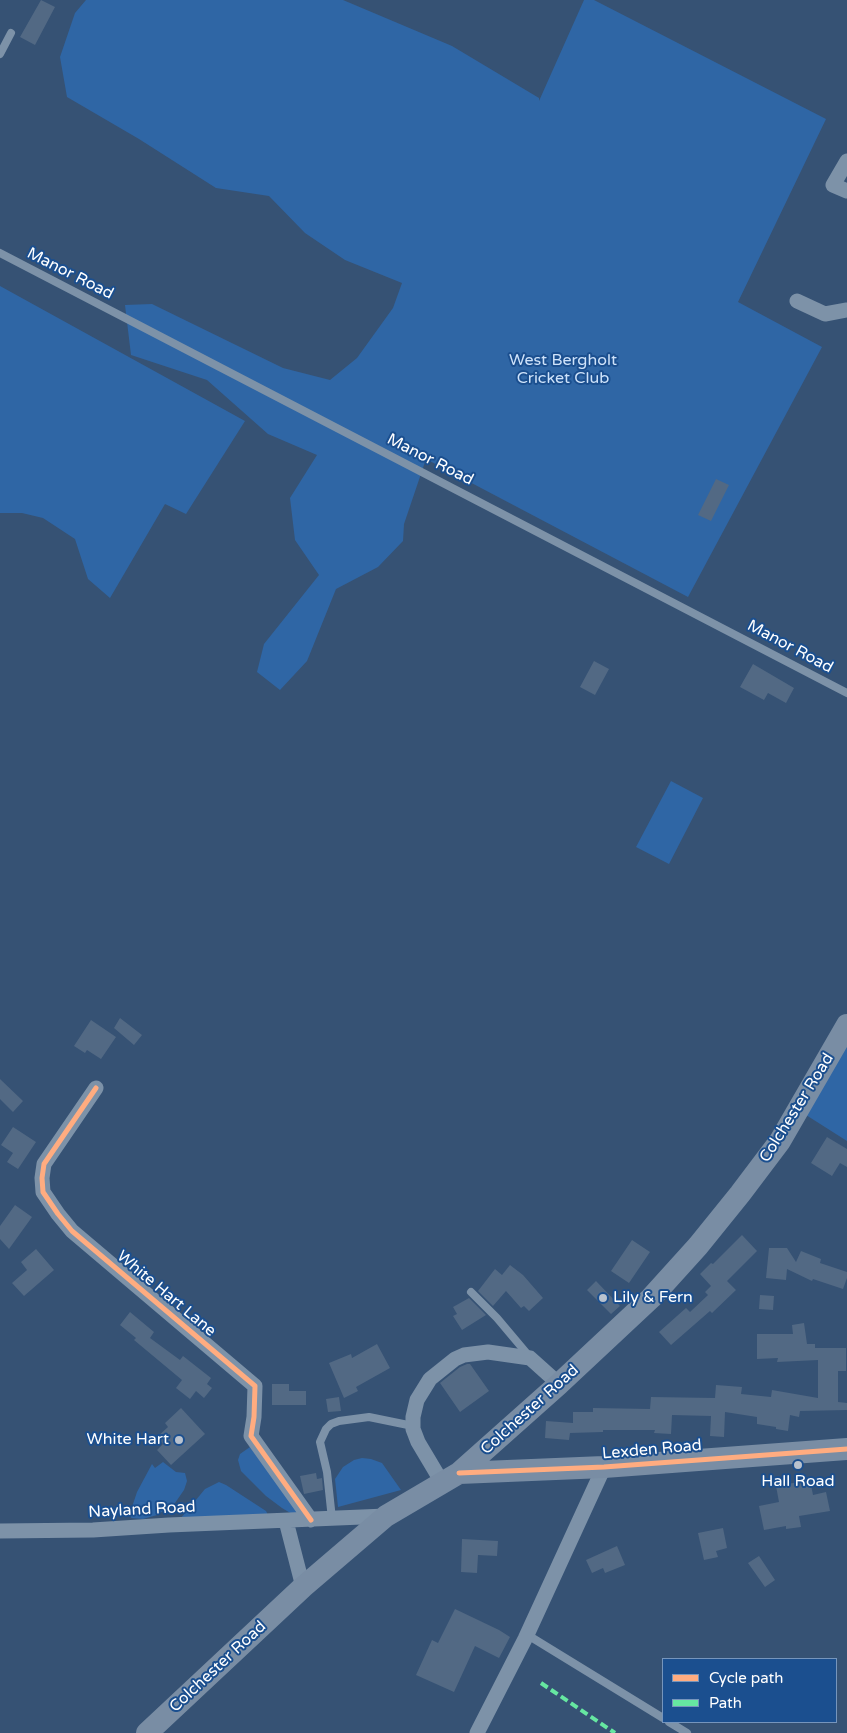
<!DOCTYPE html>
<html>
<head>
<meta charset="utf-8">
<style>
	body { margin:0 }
	#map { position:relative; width:847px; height:1733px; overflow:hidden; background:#365274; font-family:"Varela Round",sans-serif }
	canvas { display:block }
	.legend { position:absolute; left:662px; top:1658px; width:175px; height:65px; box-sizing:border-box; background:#1b4f8f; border:1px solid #7695bc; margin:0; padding:6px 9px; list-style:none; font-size:15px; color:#fff }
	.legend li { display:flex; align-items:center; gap:10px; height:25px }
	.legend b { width:25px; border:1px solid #7695bc }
</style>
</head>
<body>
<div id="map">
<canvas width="847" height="1733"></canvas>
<ul class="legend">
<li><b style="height:6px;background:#ffac80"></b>Cycle path</li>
<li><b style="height:6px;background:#66e7a1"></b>Path</li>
</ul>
</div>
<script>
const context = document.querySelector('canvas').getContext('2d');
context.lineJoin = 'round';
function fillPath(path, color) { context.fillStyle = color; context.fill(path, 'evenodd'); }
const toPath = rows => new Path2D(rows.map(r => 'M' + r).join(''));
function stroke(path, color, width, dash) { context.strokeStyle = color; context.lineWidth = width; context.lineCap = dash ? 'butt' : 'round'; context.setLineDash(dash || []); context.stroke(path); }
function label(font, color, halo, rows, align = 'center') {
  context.font = font + ' "Varela Round",sans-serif'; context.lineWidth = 4; context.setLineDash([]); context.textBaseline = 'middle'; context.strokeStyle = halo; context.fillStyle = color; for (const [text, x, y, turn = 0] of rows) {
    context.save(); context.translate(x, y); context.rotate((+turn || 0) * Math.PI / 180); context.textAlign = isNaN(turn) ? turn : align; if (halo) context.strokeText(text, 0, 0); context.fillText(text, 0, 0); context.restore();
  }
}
fillPath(toPath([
	[86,0,343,0,452,46,539,98,539,101,584,0,594,0,826,119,738,302,822,347,688,597,426,459,404,524,403,541,378,567,336,589,307,661,280,690,257,672,264,644,319,575,295,540,290,498,317,455,268,434,207,380,131,355,125,305,152,304,283,368,330,380,357,358,393,308,402,283,345,260,305,233,269,196,216,188,139,139,67,97,60,57,75,13],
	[0,286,245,421,186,514,165,504,110,598,88,579,75,539,43,518,22,513,0,513],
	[671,781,703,798,669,864,636,847],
	[847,1045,847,1141,806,1115],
	[250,1447,299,1512,292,1514,282,1508,266,1496,241,1471,238,1460,240,1454],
	[362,1458,371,1459,382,1463,401,1490,338,1507,335,1479,343,1467,354,1460],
	[163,1462,176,1472,185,1473,187,1481,184,1490,175,1503,157,1515,143,1519,131,1518,132,1507,137,1492,152,1464,155,1468],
	[219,1482,226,1485,266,1511,268,1515,181,1518,205,1489]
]), '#2f66a5');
fillPath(toPath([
	[41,0,55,7,35,45,20,37],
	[716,479,729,485,711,521,698,515],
	[594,661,609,669,595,695,580,687],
	[753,664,794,688,786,703,768,693,764,700,740,687],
	[120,1018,142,1035,134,1045,114,1028],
	[91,1020,116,1037,101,1059,87,1050,85,1053,74,1046],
	[0,1079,23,1101,13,1112,0,1099],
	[13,1127,36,1142,18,1169,7,1162,13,1153,1,1145],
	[827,1137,847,1149,847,1167,840,1163,832,1176,811,1163],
	[15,1205,32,1217,9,1249,0,1239,0,1226],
	[742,1235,757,1251,727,1281,736,1290,712,1313,710,1311,671,1345,659,1332,686,1308,690,1312,708,1295,705,1292,711,1286,700,1274,711,1263,713,1264],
	[632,1240,650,1252,629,1283,611,1271],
	[769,1248,787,1248,796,1262,801,1251,821,1259,820,1263,847,1272,847,1278,843,1289,813,1279,812,1281,787,1269,786,1280,766,1278],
	[36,1249,54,1270,24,1296,12,1283,27,1270,21,1262],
	[510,1265,523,1275,543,1298,529,1311,524,1306,521,1308,506,1291,493,1306,478,1291,495,1269,502,1275],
	[596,1281,620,1306,611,1314,587,1290],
	[760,1295,774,1296,773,1310,759,1309],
	[469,1298,486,1315,462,1330,453,1316,457,1314,453,1307],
	[130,1312,154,1332,150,1338,180,1360,183,1356,211,1378,207,1384,212,1388,204,1398,196,1391,190,1399,176,1388,182,1380,134,1340,136,1338,120,1325],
	[804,1323,807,1344,815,1344,815,1348,846,1348,846,1371,838,1371,838,1402,847,1403,847,1410,800,1411,799,1417,790,1415,788,1431,776,1429,776,1427,757,1424,757,1417,725,1412,724,1437,710,1436,711,1416,672,1415,671,1434,654,1433,655,1430,603,1430,603,1432,570,1433,569,1440,545,1438,546,1421,573,1423,573,1412,593,1412,593,1408,650,1409,651,1397,715,1398,716,1385,742,1387,741,1394,771,1397,772,1390,818,1398,818,1360,777,1362,778,1358,757,1359,757,1334,793,1334,792,1325],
	[377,1344,390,1368,356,1387,358,1391,344,1398,329,1363,351,1354,352,1358],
	[467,1364,470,1364,489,1391,460,1412,440,1383,460,1367],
	[272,1384,289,1384,289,1391,306,1391,306,1405,272,1405],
	[339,1397,341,1411,328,1412,326,1399],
	[181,1408,205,1434,171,1465,157,1450,163,1444,157,1437,168,1427,165,1423],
	[316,1473,317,1479,322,1478,323,1490,304,1494,300,1476],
	[810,1480,813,1495,826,1492,830,1511,799,1516,801,1527,786,1529,786,1526,764,1530,759,1506,779,1502,776,1486],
	[723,1528,727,1548,716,1551,718,1557,704,1560,698,1533],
	[462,1539,498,1541,497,1556,478,1555,477,1573,461,1572],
	[617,1546,625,1565,605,1573,603,1568,592,1573,586,1560],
	[759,1556,775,1580,765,1587,748,1563],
	[455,1609,499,1630,510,1637,499,1658,475,1646,454,1692,416,1675,432,1640,438,1643]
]), '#526984');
stroke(toPath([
	[0,54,11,33],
	[0,253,847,693],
	[471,1292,497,1318,529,1356],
	[332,1519,327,1472,320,1442,326,1429,331,1424,339,1421,369,1417,413,1426],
	[526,1634,663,1718],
	[669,1722,687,1733]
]), '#7d92a8', 8);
stroke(toPath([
	[847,161,833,185,847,191],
	[797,301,825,314,847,310],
	[96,1088,44,1164,42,1178,43,1192,58,1214,72,1231,255,1386,254,1417,251,1436,311,1520],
	[443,1484,418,1442,413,1429,413,1417,417,1400,430,1379,455,1359,464,1355,488,1352,530,1358,559,1384],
	[286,1521,303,1587],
	[0,1531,93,1530,169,1525,386,1516],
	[477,1733,525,1639,604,1467]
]), '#7d92a8', 15);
stroke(toPath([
	[459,1473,604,1467,847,1449],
	[147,1733,303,1587,386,1516,459,1473,559,1384,651,1298,698,1246,740,1194,780,1141,847,1025]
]), '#798da4', 22);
stroke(toPath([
	[541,1683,615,1733]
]), '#66e7a1', 4, [8, 4]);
stroke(toPath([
	[96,1088,44,1164,42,1178,43,1192,58,1214,72,1231,255,1386,254,1417,251,1436,311,1520],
	[459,1473,604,1467,847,1449]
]), '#ffac80', 5);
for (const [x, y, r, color] of [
	[603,1298,5,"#b9c2ce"],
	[179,1440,5,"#b9c2ce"],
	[798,1465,5,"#b9c2ce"]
]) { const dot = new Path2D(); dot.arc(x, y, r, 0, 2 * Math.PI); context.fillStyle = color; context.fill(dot); stroke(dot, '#1b4f8f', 2); }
label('16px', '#fff', '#1b4f8f', [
	["Manor Road",70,274,27],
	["Manor Road",430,460,27],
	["Manor Road",790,647,28],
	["Colchester Road",797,1108,-58],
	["White Hart Lane",166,1294,40],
	["Colchester Road",530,1410,-42],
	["Lexden Road",652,1450,-5],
	["Nayland Road",142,1510,-3],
	["Colchester Road",218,1667,-43]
]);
label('16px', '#cfe3fa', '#1b4f8f', [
	["West Bergholt",563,361],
	["Cricket Club",563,379]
]);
label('16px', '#fff', '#1b4f8f', [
	["Lily & Fern",613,1298],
	["White Hart",169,1440,"right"],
	["Hall Road",798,1482,"center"]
], 'left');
</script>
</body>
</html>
